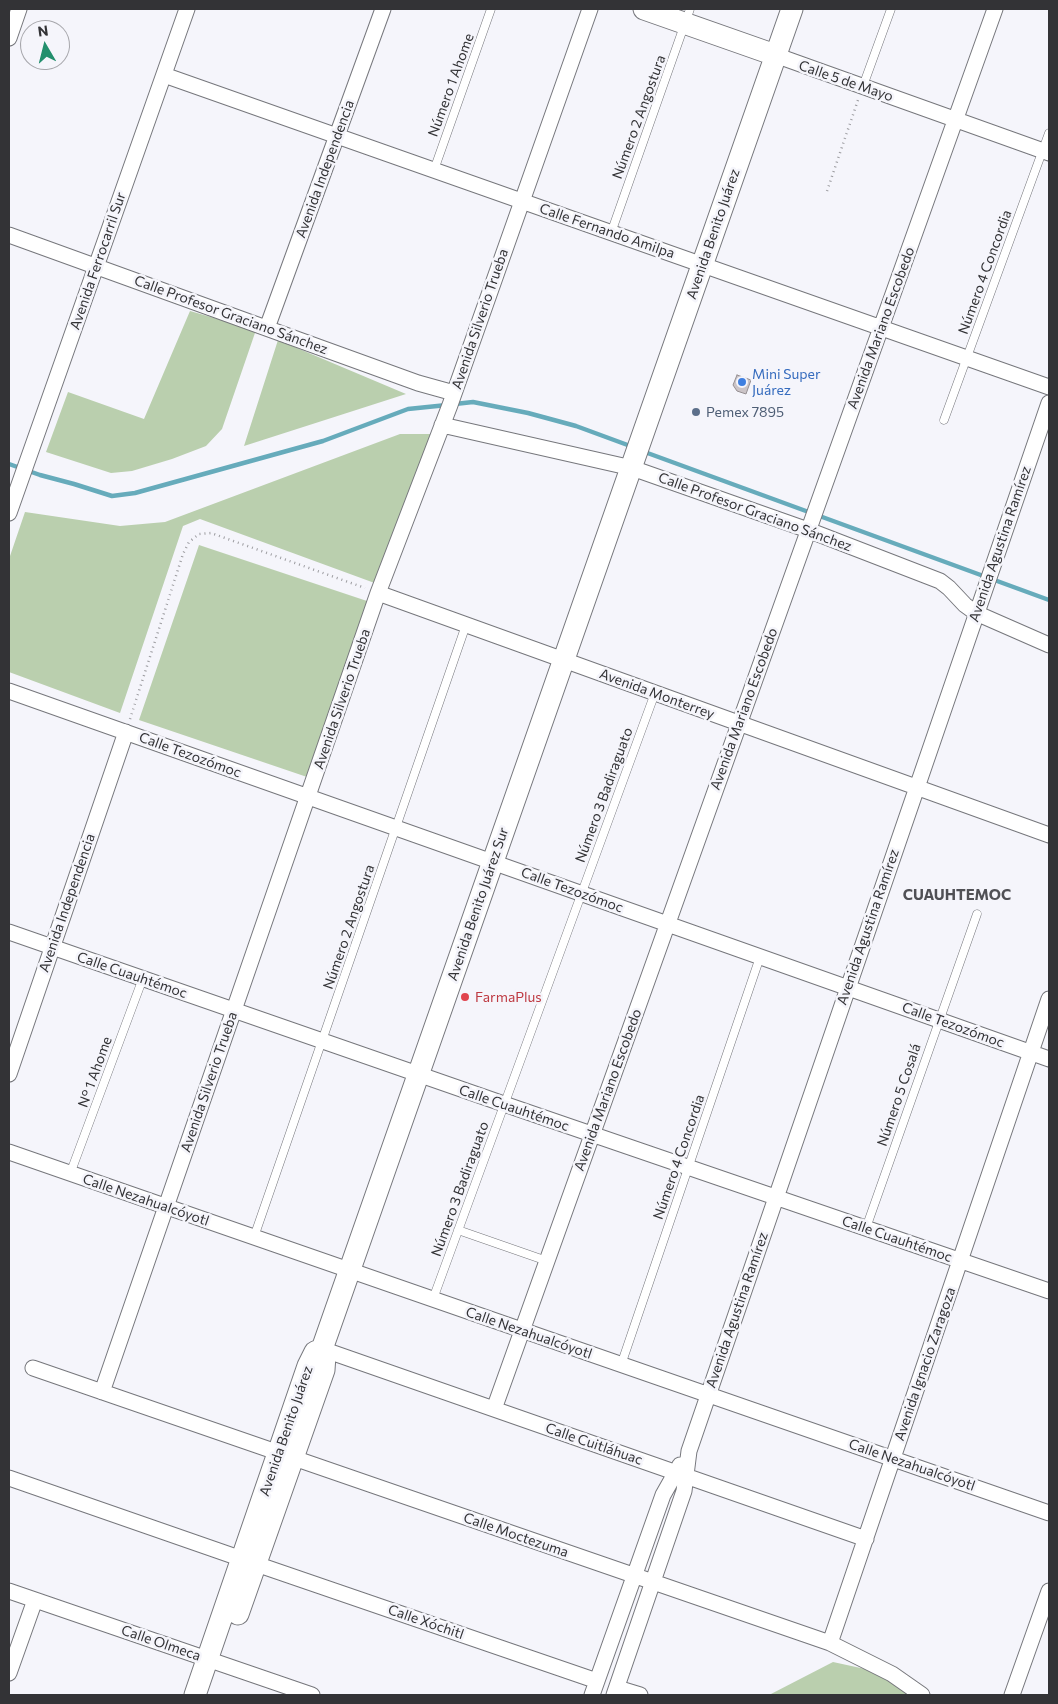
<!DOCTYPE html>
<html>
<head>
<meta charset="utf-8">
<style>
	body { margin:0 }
	#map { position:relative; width:1058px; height:1704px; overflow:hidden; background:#f5f5fb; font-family:Commissioner,sans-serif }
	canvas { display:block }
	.frame { position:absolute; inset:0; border:10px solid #333336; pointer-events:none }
	.north { position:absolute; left:20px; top:20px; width:50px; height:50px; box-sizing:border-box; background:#f5f5fb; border:1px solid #a7a7ac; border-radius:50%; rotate:352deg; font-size:14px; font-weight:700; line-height:20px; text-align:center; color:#333336 }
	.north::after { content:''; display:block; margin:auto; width:18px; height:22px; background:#238f6d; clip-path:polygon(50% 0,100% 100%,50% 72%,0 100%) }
</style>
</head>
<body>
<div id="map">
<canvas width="1058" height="1704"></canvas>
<div class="frame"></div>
<div class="north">N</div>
</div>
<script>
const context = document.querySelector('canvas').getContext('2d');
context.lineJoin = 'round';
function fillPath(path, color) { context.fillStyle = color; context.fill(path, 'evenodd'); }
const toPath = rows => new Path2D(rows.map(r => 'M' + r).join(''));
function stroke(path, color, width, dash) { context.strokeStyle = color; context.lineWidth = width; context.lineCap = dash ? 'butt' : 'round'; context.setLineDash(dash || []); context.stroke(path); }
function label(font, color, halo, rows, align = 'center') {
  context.font = font + ' Commissioner,sans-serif'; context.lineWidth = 5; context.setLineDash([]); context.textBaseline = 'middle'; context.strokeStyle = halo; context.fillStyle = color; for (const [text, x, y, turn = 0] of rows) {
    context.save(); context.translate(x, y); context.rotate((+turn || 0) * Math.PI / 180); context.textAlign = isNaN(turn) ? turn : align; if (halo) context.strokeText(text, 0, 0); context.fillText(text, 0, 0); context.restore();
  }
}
fillPath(toPath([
	[190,311,256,330,222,429,206,446,172,459,132,471,111,473,46,452,68,392,144,419],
	[278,340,406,394,244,446],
	[400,434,441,434,380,585,200,519,183,526,120,713,9,672,9,559,25,512,120,526,165,522],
	[199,545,370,602,310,778,139,720],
	[833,1662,879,1672,917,1695,769,1695]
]), '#bacfae');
stroke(toPath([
	[455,404,473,402,528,413,576,426,633,447],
	[642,451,1049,600],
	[9,464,40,475,74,484,112,496,135,493,323,441,408,409,447,405]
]), '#66abbb', 4.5);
const building = toPath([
	[737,375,751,380,746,394,737,391,733,385,737,375]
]);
fillPath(building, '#cbc4c7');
stroke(building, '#958f92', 1);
const lane = toPath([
	[863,86,891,9],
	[434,170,491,9],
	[611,233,690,9],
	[944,420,1049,133],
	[70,1174,143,978],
	[866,1228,977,914],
	[458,1230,547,1261],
	[254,1237,466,625],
	[433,1299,655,693],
	[621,1365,760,957]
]);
const street = toPath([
	[9,38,19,9],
	[775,55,1049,153],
	[164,75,1049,387],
	[9,235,418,383,454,393],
	[267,328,383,9],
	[442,425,632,468,808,530,940,581,949,588,965,605,976,613,1049,645],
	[9,513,187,9],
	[378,593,1049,835],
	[9,691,1049,1059],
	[9,932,504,1104,1049,1291],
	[9,1074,126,732],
	[9,1152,1049,1513],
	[322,1349,866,1539],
	[33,1368,830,1643,892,1674,922,1695],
	[102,1392,378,593,450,405,590,9],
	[494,1409,995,9],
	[9,1478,242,1559],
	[256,1564,597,1681],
	[9,1591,312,1695],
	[830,1643,1049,999],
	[9,1673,35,1600],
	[617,1688,640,1695],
	[592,1695,663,1495,680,1465],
	[614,1695,684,1491,689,1451,1049,403],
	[1012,1695,1049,1591]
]);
const secondary = toPath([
	[644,9,775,55],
	[322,1349,792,9],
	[238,1614,324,1370,325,1355,322,1349],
	[195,1695,308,1366,315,1352,322,1349]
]);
stroke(lane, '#76777c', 9);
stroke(street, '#76777c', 17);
stroke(secondary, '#76777c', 23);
stroke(toPath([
	[827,191,858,100],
	[130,719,183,554,189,542,199,534,211,533,365,588]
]), '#9c9ca0', 2.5, [1, 4]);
stroke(lane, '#fff', 8);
stroke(street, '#fff', 15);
stroke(secondary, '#fff', 21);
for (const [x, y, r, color] of [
	[742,382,5,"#3f7fe0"],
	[696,412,5,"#5c6f8a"],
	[465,997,5,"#e0444e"]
]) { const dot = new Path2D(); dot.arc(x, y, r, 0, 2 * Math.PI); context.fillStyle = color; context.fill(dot); stroke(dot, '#f5f5fb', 2); }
label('14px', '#333336', '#f5f5fb', [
	["Calle 5 de Mayo",846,81,19],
	["Número 1 Ahome",451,85,-70],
	["Número 2 Angostura",639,117,-70],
	["Avenida Independencia",325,169,-70],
	["Calle Fernando Amilpa",607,231,19],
	["Avenida Benito Juárez",713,234,-71],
	["Avenida Ferrocarril Sur",98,261,-71],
	["Número 4 Concordia",985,272,-70],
	["Calle Profesor Graciano Sánchez",231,315,20],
	["Avenida Silverio Trueba",480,319,-71],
	["Avenida Mariano Escobedo",881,328,-70],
	["Calle Profesor Graciano Sánchez",755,512,20],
	["Avenida Agustina Ramírez",1000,544,-71],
	["Avenida Monterrey",657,694,20],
	["Avenida Silverio Trueba",342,699,-71],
	["Avenida Mariano Escobedo",744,709,-70],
	["Calle Tezozómoc",190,755,20],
	["Número 3 Badiraguato",604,795,-70],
	["Calle Tezozómoc",572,890,20],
	["Avenida Independencia",67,903,-71],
	["Avenida Benito Juárez Sur",478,904,-71],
	["Número 2 Angostura",349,927,-71],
	["Avenida Agustina Ramírez",868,927,-71],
	["Calle Cuauhtémoc",132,975,19],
	["Calle Tezozómoc",953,1025,20],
	["N° 1 Ahome",95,1072,-70],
	["Avenida Silverio Trueba",209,1082,-71],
	["Avenida Mariano Escobedo",608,1090,-70],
	["Número 5 Cosalá",899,1095,-71],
	["Calle Cuauhtémoc",514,1108,19],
	["Número 4 Concordia",679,1157,-71],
	["Número 3 Badiraguato",460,1189,-70],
	["Calle Nezahualcóyotl",146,1200,19],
	["Calle Cuauhtémoc",897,1239,19],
	["Avenida Agustina Ramírez",737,1310,-71],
	["Calle Nezahualcóyotl",529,1333,19],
	["Avenida Ignacio Zaragoza",925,1364,-71],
	["Avenida Benito Juárez",286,1431,-71],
	["Calle Cuitláhuac",594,1444,19],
	["Calle Nezahualcóyotl",912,1465,19],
	["Calle Moctezuma",516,1535,19],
	["Calle Xóchitl",426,1622,19],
	["Calle Olmeca",161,1643,19]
]);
label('14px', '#366cbe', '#f5f5fb', [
	["Mini Super",752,374],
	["Juárez",752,390]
], 'left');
label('14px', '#4e5e75', '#f5f5fb', [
	["Pemex 7895",706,412]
], 'left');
label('14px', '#be3a42', '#f5f5fb', [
	["FarmaPlus",475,997]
], 'left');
label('bold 15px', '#505055', '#f5f5fb', [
	["CUAUHTEMOC",957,895]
]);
</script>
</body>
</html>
